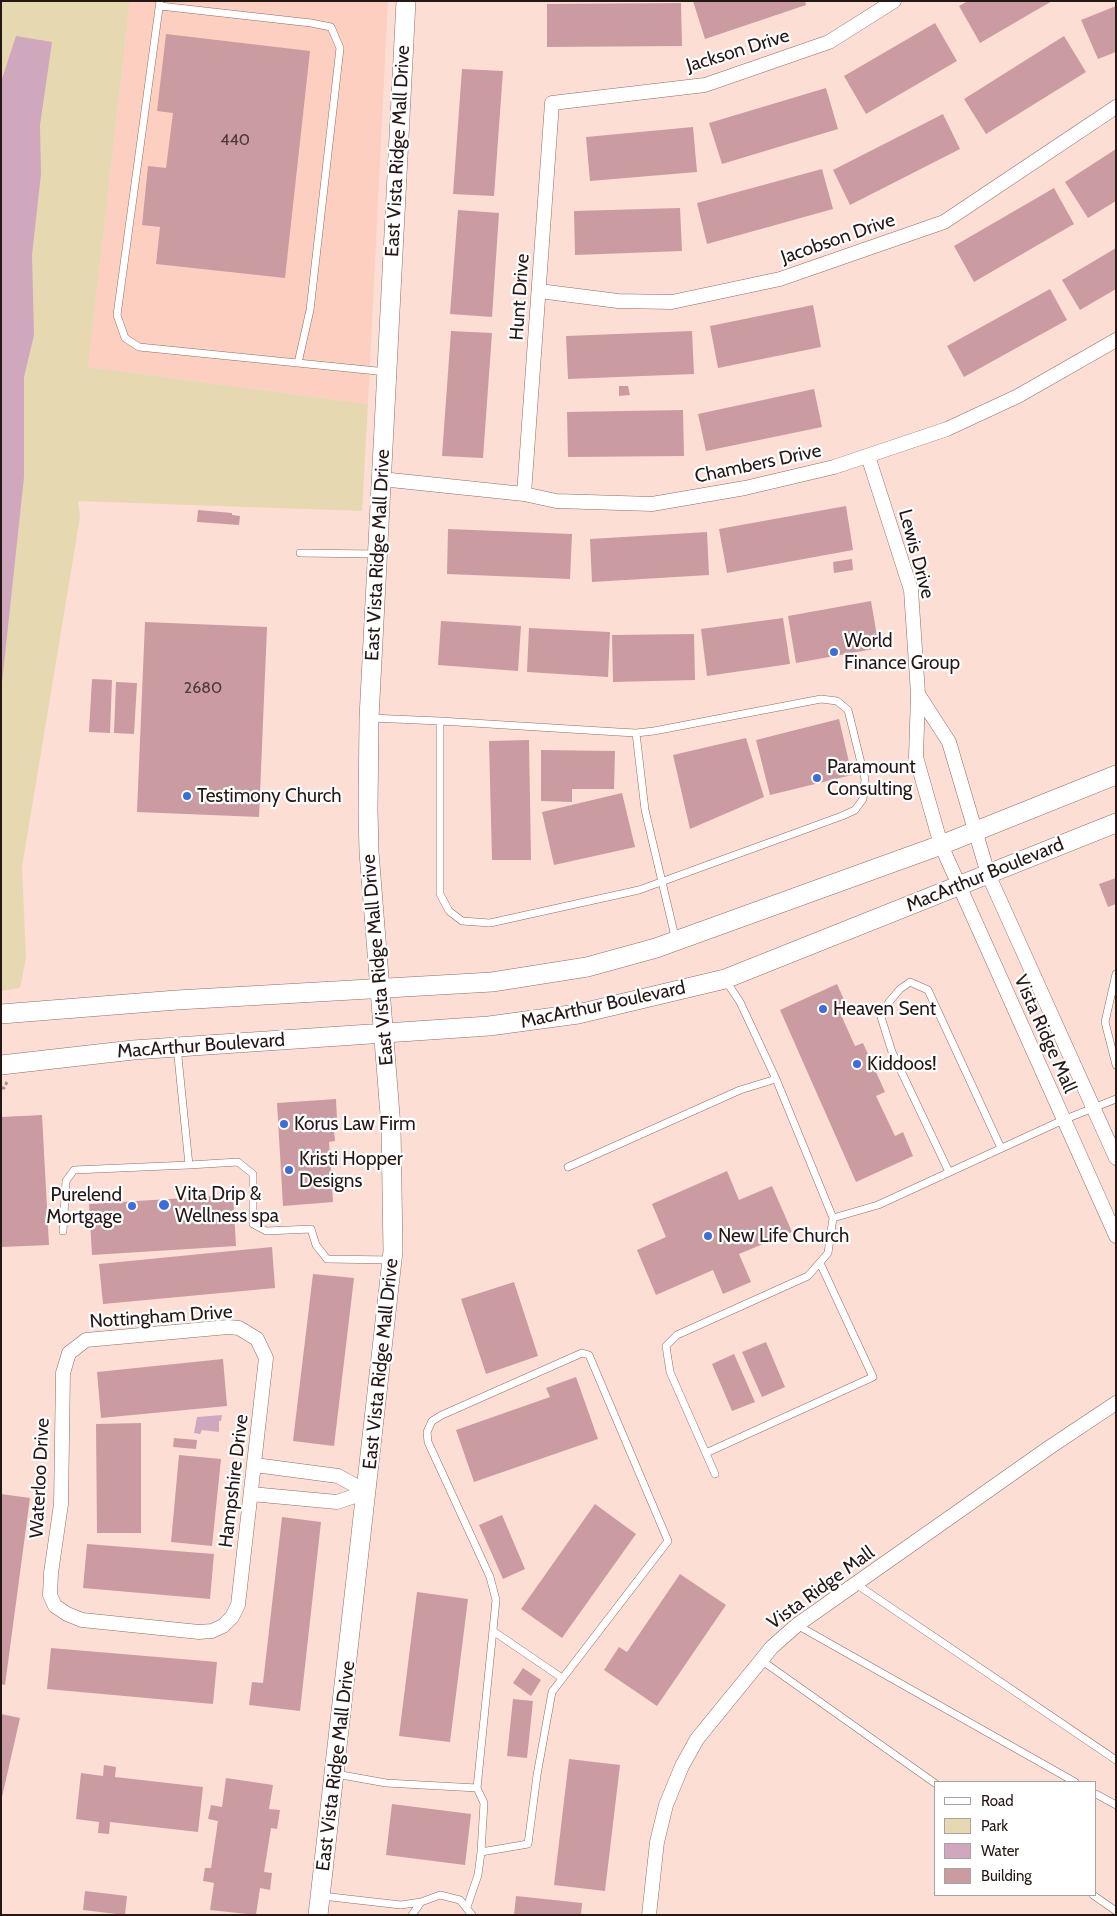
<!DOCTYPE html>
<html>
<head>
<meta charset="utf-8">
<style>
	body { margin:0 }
	#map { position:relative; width:1117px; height:1916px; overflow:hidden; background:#fdded5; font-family:Cabin,sans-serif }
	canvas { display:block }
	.frame { position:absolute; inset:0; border:2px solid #251814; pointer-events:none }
	.legend { position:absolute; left:934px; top:1781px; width:162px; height:115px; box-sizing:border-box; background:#fff; border:1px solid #a8a3a1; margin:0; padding:6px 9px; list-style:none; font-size:15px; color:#251814 }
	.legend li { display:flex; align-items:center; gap:10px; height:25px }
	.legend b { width:25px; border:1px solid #a8a3a1 }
</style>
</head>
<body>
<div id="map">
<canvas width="1117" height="1916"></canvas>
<div class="frame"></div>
<ul class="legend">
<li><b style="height:6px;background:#fff"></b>Road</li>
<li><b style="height:14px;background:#e6d8b0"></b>Park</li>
<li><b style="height:14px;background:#cfa8be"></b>Water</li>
<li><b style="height:14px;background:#ca9ca1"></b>Building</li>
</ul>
</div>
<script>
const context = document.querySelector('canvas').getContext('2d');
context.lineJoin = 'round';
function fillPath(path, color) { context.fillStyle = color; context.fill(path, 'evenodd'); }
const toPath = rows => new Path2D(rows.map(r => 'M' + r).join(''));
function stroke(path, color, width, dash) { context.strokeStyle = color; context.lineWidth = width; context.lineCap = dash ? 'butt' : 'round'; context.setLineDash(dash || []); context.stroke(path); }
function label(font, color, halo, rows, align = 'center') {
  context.font = font + ' Cabin,sans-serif'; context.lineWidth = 4.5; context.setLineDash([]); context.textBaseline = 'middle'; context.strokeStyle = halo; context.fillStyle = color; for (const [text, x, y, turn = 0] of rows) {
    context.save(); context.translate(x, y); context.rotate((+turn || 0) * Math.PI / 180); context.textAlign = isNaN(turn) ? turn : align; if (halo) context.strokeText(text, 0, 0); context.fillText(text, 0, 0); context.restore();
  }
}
fillPath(toPath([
	[130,1,388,1,368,404,88,367]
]), '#fdcfc1');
fillPath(toPath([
	[1,1,130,1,88,367,368,404,362,511,78,501,80,517,22,867,26,958,20,988,1,991]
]), '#e6d8b0');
fillPath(toPath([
	[16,36,52,42,40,125,41,174,32,255,34,335,24,377,24,477,1,692,1,82],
	[222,1415,221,1421,219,1421,219,1432,202,1430,200,1434,194,1433,197,1417]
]), '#cfa8be');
fillPath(toPath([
	[693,1,805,1,806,5,705,39],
	[968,1,1052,1,980,43,959,6],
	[681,3,682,46,547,47,547,4],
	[1116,6,1116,52,1098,59,1081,20],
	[935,23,957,61,866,114,844,76],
	[166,34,310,51,285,278,156,264,160,227,142,225,148,166,166,168,173,113,157,111],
	[1064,36,1086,72,986,134,964,99],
	[462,69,503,71,494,196,453,194],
	[826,88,838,129,722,164,709,123],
	[943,114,960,149,850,205,833,170],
	[693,127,697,172,590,181,586,137],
	[1116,149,1116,201,1088,218,1065,182],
	[822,169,833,209,707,244,697,203],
	[1054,188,1074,224,974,282,954,246],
	[680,208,682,251,575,255,574,211],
	[458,210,499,213,492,317,450,314],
	[1116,248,1116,289,1080,310,1062,280],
	[1050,289,1067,320,964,377,947,346],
	[813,305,821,347,718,368,710,326],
	[451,331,492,333,483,458,442,456],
	[692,331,694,374,568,379,566,336],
	[619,386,628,386,630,395,619,396],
	[814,389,822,427,706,451,698,414],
	[683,410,684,456,568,457,567,412],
	[846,506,853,550,727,573,719,529],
	[198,510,232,513,232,515,240,516,239,525,197,522],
	[448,529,572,534,570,579,447,574],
	[707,532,709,575,592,582,590,539],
	[852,559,853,570,834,573,833,562],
	[871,601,879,648,796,663,788,616],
	[783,618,790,664,707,676,701,629],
	[441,621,521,626,518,671,438,665],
	[145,622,267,627,259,817,137,812],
	[529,628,610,632,608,677,527,672],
	[694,634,695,680,613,682,612,635],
	[92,679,112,680,110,733,89,732],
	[116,682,137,683,134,734,114,733],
	[839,719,852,775,770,795,756,740],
	[746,738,764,797,690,829,673,755],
	[529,740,531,860,492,860,489,741],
	[541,750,615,751,614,789,572,789,572,802,541,801],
	[622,793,635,847,554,865,542,812],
	[1116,878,1116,904,1108,907,1099,884],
	[837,984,845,1002,837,1006,855,1046,863,1043,885,1092,876,1096,895,1136,903,1132,913,1156,856,1182,780,1010],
	[336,1099,337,1119,333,1119,335,1141,329,1142,333,1202,283,1206,277,1103],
	[42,1115,49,1245,2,1247,1,1117],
	[727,1171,739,1200,772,1186,792,1232,739,1254,751,1282,723,1294,713,1270,656,1295,637,1250,666,1237,652,1204],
	[233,1195,236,1246,92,1255,89,1204],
	[272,1247,275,1288,103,1304,99,1264],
	[313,1274,354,1278,334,1446,293,1441],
	[514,1282,538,1356,486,1374,461,1299],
	[766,1342,785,1387,762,1397,742,1352],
	[734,1354,755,1402,732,1411,712,1364],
	[223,1359,227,1406,101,1418,97,1372],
	[576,1377,598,1439,474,1482,456,1430,550,1397,546,1388],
	[141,1423,141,1533,97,1533,96,1424],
	[174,1438,197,1440,196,1449,173,1447],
	[179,1455,221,1459,212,1546,171,1542],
	[1,1494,30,1498,5,1685,1,1684],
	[595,1504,636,1534,562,1638,521,1609],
	[502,1515,525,1569,503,1579,479,1525],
	[282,1517,321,1522,300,1711,249,1705,252,1682,263,1683],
	[87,1544,214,1554,210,1599,83,1588],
	[680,1574,726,1605,657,1706,604,1670,619,1647,627,1652],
	[417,1592,468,1599,450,1742,399,1736],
	[51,1648,217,1662,213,1704,47,1689],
	[523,1668,541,1680,531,1696,513,1683],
	[513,1699,533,1701,527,1758,507,1756],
	[1,1714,20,1718,2,1797,1,1797],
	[569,1759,620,1765,605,1891,554,1885],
	[104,1765,116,1767,115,1777,203,1787,198,1832,110,1822,109,1834,98,1833,99,1822,76,1819,81,1773,103,1776],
	[226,1778,273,1785,269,1809,280,1810,277,1829,271,1828,264,1872,272,1873,270,1890,260,1888,256,1915,210,1910,214,1883,203,1881,205,1868,211,1868,218,1821,208,1819,211,1805,222,1807],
	[392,1804,471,1814,465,1865,386,1855],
	[85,1891,127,1896,125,1915,83,1910],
	[516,1896,582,1903,581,1915,514,1915]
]), '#ca9ca1');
const lane = toPath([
	[160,1,117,315,125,338,139,347,387,372],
	[160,6,311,23,331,27,340,48,310,310,298,363],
	[300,553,377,554],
	[370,718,440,721,618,732,636,733,654,731,821,699,837,701,848,710,865,779,863,799,855,810,842,816,639,890,490,923,462,921,449,911,440,894,440,721],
	[636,733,645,810,676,941],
	[1116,974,1105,1022,1116,1065],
	[177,1047,189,1165,238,1162,253,1174,253,1224,266,1231,311,1229,316,1245,327,1259,391,1260],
	[568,1167,740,1090,776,1079],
	[949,1172,892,1052,881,1017,889,1002,900,989,910,982,928,990,1001,1148],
	[833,1218,878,1205,1063,1120,1116,1099],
	[63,1231,66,1181,74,1170,189,1165],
	[706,1453,873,1377,820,1263],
	[715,1474,670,1372,666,1346,677,1335,808,1276,828,1253,833,1218,776,1079,740,1002,726,981],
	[856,1584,1116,1760],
	[797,1625,1075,1782],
	[493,1631,562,1678],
	[761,1660,936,1784],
	[336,1774,386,1783,477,1788],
	[1096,1794,1116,1805],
	[1093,1895,1116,1911],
	[322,1896,401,1905,421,1902],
	[467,1907,478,1875,481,1852,484,1803,477,1788,496,1600,490,1577,428,1442,427,1432,432,1421,442,1415,582,1353,589,1355,668,1541,552,1692,537,1775,528,1844,481,1852],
	[412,1915,421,1902,440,1895,460,1900,472,1915]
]);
const street = toPath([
	[539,291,618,301,672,302,780,279,944,222,1116,107],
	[868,456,911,590,918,694,916,757,941,845,1116,1236],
	[381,479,524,494,556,501,652,504,745,488,834,467,947,429,1018,396,1116,340],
	[524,494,552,103,705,85,829,42,894,1],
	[918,694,949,742,988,874,1116,1158],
	[228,1327,239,1328,257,1339,266,1358,238,1605,232,1617,223,1626,212,1631,199,1632,82,1620,67,1614,55,1606,50,1595,51,1573,61,1504,63,1373,69,1353,86,1340,228,1327],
	[255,1465,338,1476,367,1492],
	[251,1494,337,1502,367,1492],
	[649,1915,657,1842,666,1805,682,1766,697,1739,772,1647,797,1625,1050,1447,1116,1403]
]);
const secondary = toPath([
	[1,1014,177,1000,492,982,587,967,656,948,941,845,1116,775],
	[1,1065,133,1050,489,1026,578,1014,725,979,1116,823],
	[318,1915,393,1251,391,1127,369,852,368,810,369,718,406,1]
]);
stroke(lane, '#8f6d63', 8);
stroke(street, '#8f6d63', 15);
stroke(secondary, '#8f6d63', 20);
stroke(toPath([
	[1,1088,4,1088,7,1082]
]), '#ac948d', 3, [4, 2.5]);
stroke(lane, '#fff', 7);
stroke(street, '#fff', 14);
stroke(secondary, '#fff', 19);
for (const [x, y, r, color] of [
	[834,652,5,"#386edd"],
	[817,778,5,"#386edd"],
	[187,796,5,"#386edd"],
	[823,1009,5,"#386edd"],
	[857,1064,5,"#386edd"],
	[284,1124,5,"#386edd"],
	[289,1170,5,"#386edd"],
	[164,1205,6,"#386edd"],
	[132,1206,5,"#386edd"],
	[708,1236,5,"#386edd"]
]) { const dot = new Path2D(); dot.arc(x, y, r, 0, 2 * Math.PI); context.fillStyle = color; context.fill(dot); stroke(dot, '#fff', 2); }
label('16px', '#4e3937', null, [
	["440",235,140],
	["2680",203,688]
]);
label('19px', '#251814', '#fff', [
	["Jackson Drive",738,51,-17],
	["East Vista Ridge Mall Drive",398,151,-87],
	["Jacobson Drive",838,239,-19],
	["Hunt Drive",520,297,-86],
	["Chambers Drive",758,464,-12],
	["Lewis Drive",916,554,75],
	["East Vista Ridge Mall Drive",378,555,-87],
	["MacArthur Boulevard",985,875,-22],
	["East Vista Ridge Mall Drive",378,960,-95],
	["MacArthur Boulevard",603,1005,-12],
	["Vista Ridge Mall",1045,1034,66],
	["MacArthur Boulevard",201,1046,-4],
	["Nottingham Drive",161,1317,-4],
	["East Vista Ridge Mall Drive",381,1364,-84],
	["Waterloo Drive",40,1478,-87],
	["Hampshire Drive",234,1481,-83],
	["Vista Ridge Mall",821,1588,-36],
	["East Vista Ridge Mall Drive",336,1766,-83]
]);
label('19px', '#251814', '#fff', [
	["World",844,641],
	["Finance Group",844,663],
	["Paramount",827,767],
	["Consulting",827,789],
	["Testimony Church",197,796],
	["Heaven Sent",833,1009],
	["Kiddoos!",867,1064],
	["Korus Law Firm",294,1124],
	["Kristi Hopper",299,1159],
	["Designs",299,1181],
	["Vita Drip &",175,1194],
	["Wellness spa",175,1216],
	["Purelend",122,1195,"right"],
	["Mortgage",122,1217,"right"],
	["New Life Church",718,1236]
], 'left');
</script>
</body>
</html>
